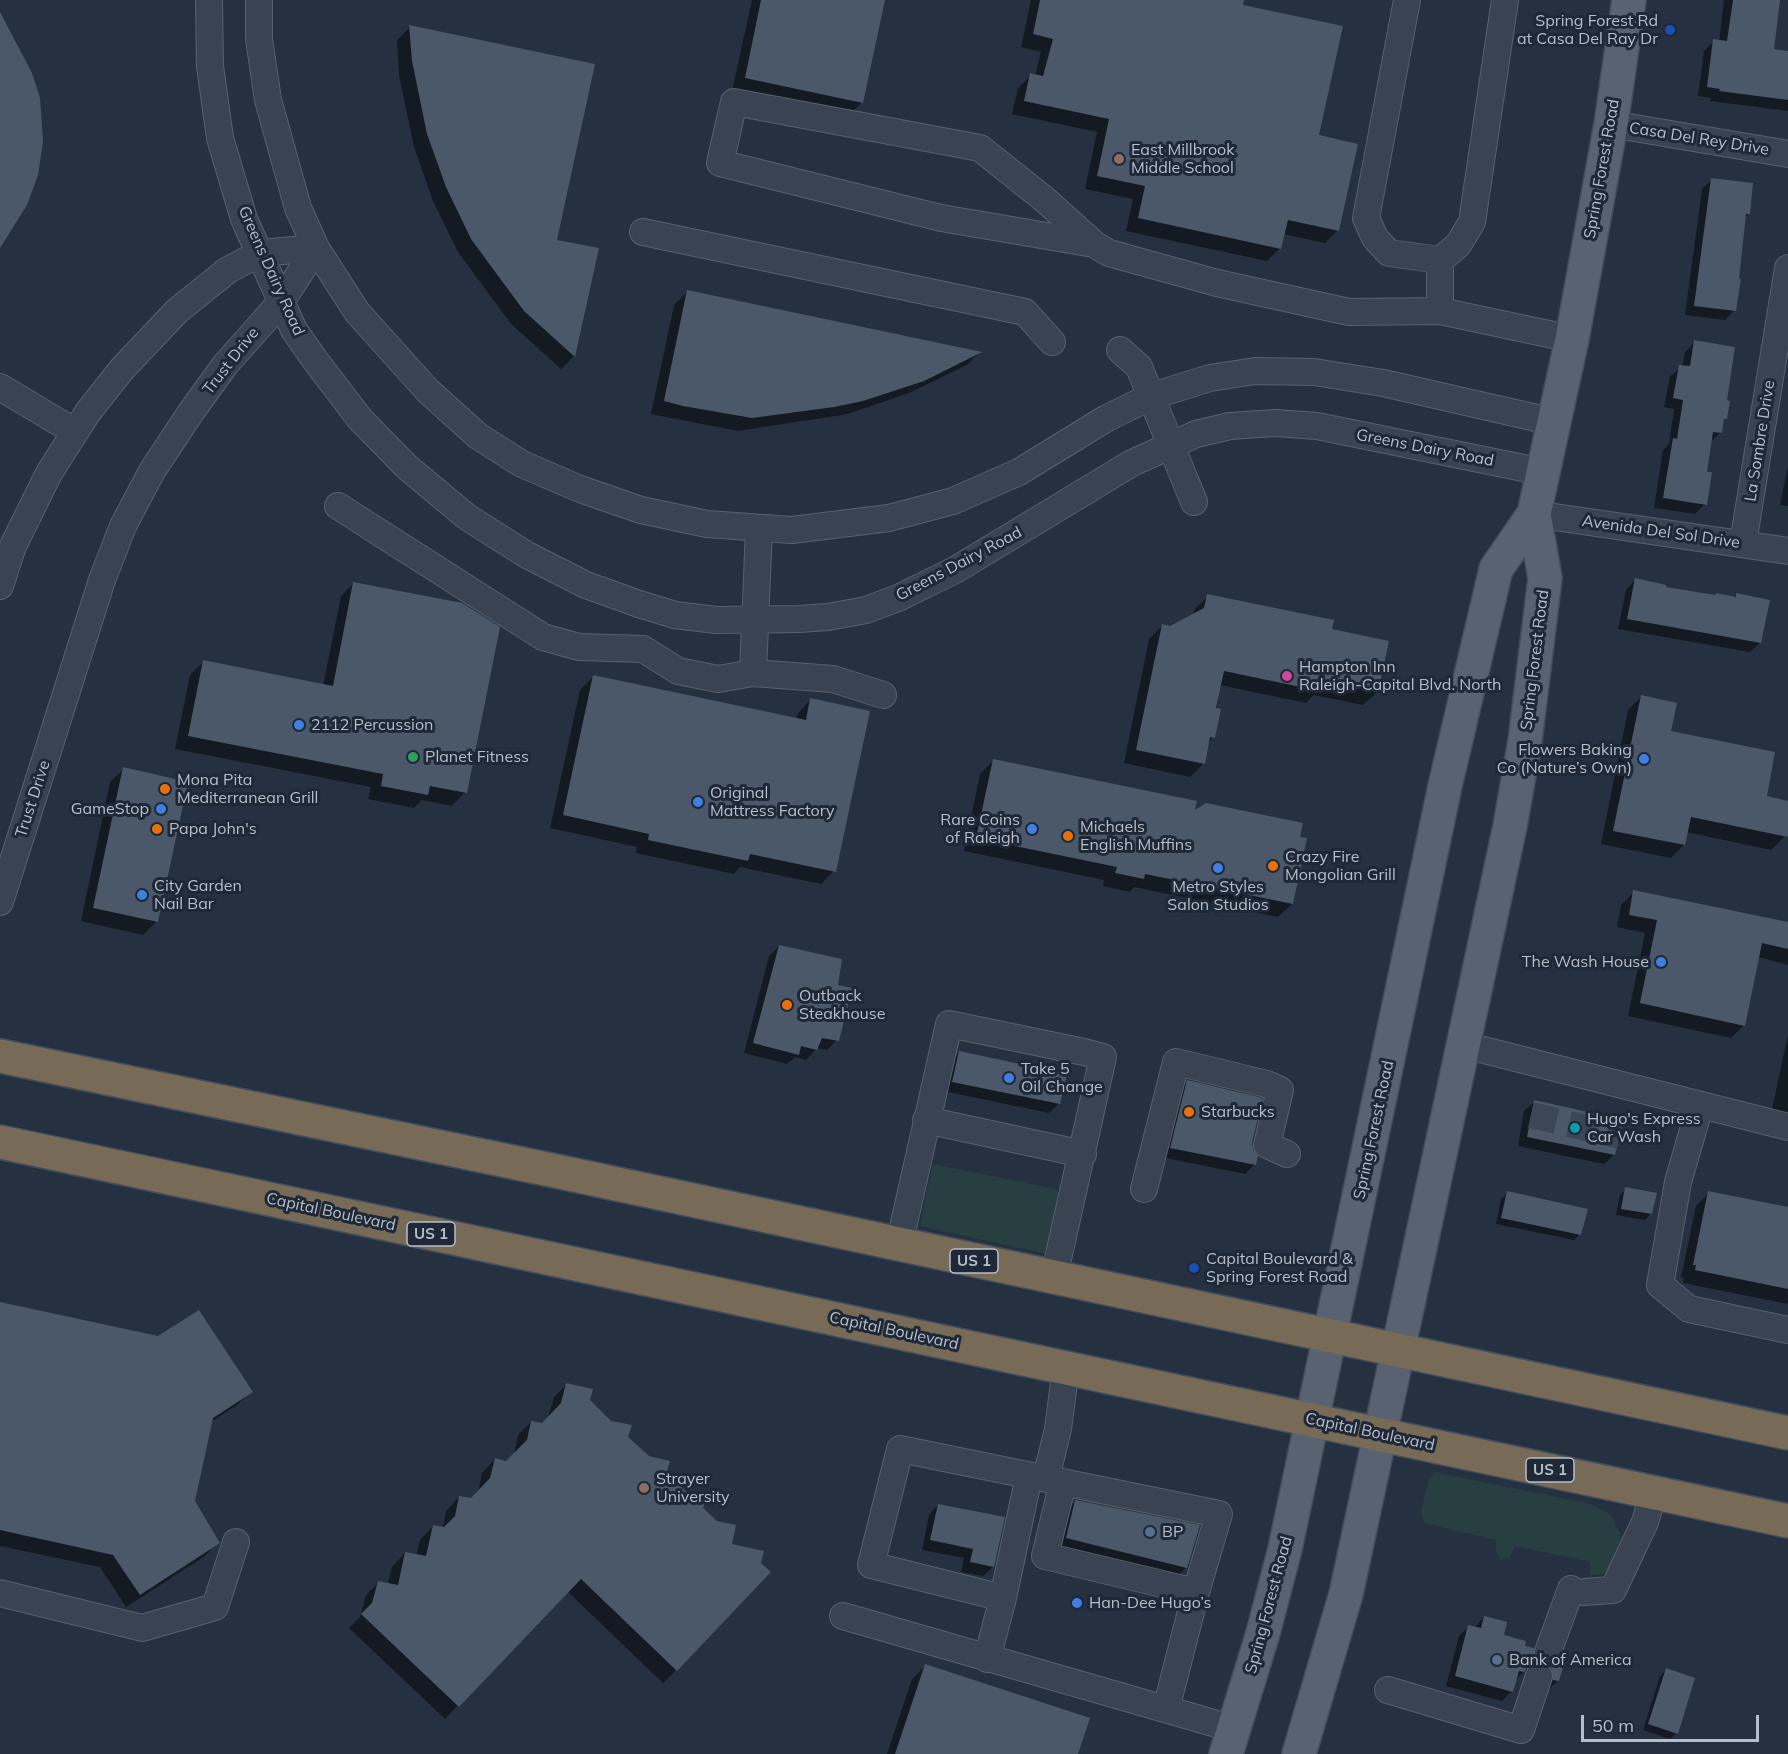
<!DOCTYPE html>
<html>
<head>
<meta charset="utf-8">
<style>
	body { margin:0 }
	#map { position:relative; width:1788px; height:1754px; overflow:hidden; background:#253141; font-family:Mulish,sans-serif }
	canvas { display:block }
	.scale { position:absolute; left:1581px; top:1715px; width:178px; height:27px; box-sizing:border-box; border:3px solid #b6becb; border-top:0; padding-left:8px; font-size:18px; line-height:21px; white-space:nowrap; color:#b6becb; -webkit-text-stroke:4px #1e2836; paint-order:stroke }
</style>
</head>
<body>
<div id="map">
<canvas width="1788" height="1754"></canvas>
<div class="scale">50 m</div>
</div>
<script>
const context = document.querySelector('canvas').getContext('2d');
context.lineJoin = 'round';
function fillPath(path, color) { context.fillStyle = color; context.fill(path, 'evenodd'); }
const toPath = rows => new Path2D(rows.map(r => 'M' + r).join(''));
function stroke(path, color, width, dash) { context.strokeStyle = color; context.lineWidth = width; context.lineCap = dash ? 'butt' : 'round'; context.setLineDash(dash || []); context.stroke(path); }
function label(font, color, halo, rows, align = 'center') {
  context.font = font + ' Mulish,sans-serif'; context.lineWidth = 6; context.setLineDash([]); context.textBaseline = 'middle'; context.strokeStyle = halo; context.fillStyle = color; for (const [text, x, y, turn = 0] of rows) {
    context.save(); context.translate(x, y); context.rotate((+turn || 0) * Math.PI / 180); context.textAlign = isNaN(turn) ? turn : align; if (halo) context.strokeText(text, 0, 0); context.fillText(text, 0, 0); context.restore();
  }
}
fillPath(toPath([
	[933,1164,1055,1189,1059,1193,1047,1254,920,1226],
	[1435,1472,1594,1505,1611,1515,1621,1537,1615,1560,1604,1574,1590,1575,1590,1562,1515,1546,1510,1558,1500,1560,1496,1551,1496,1540,1424,1523,1421,1511,1429,1479]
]), '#283f42');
fillPath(toPath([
	[752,0,884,0,862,102,848,116,732,91],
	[1031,0,1215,0,1318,136,1338,230,1325,243,1283,234,1280,248,1267,261,1126,231,1133,199,1085,189,1097,132,1012,114,1018,88,1031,75,1035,76,1041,52,1021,47],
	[1724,0,1779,0,1773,50,1788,52,1788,111,1710,101,1711,98,1698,96,1704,51,1714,41,1719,42],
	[410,27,555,241,597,249,574,356,561,369,511,324,458,252,433,201,414,147,399,75,397,40],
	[1711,180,1748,214,1744,218,1734,310,1725,320,1685,315,1702,189],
	[687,292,979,353,967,365,909,393,848,414,738,431,651,414,674,305],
	[1695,342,1725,402,1726,418,1722,422,1721,432,1710,442,1706,473,1705,504,1695,514,1654,508,1663,450,1669,444,1674,409,1664,407,1670,376,1682,367,1685,352],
	[1788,465,1788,506,1780,505],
	[1635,580,1664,589,1733,598,1737,595,1760,643,1750,652,1618,629,1626,590],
	[354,583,465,792,452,806,422,800,414,808,368,799,371,787,175,749,190,675,203,662,323,686,341,596],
	[1208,596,1330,631,1377,692,1363,705,1314,695,1306,703,1220,685,1213,737,1208,743,1203,764,1190,777,1124,763,1149,639,1162,626,1170,628,1193,616,1195,609],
	[593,677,796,720,798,713,811,699,834,871,821,884,740,867,734,874,636,853,637,847,550,828,580,690],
	[1641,697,1669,732,1765,798,1788,802,1785,836,1771,850,1686,832,1684,845,1671,858,1601,844,1628,710],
	[994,760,1192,814,1292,904,1278,917,1134,887,1130,892,1103,886,1104,880,964,851,980,774],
	[124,769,156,922,143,935,81,921,110,782],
	[1634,892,1788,924,1788,965,1758,957,1744,1025,1731,1038,1628,1016,1645,933,1617,927,1621,905],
	[779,946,836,986,837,1040,827,1050,817,1048,806,1060,795,1057,787,1064,744,1053,769,956],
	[1788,1034,1788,1129,1769,1123],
	[959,1053,1059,1103,1049,1113,943,1091,949,1062],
	[1187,1082,1251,1142,1254,1165,1245,1174,1161,1157,1178,1092],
	[1534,1102,1614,1155,1604,1164,1518,1146,1524,1111],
	[1626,1189,1651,1213,1645,1220,1616,1215,1620,1195],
	[1508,1193,1580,1234,1574,1240,1496,1224,1501,1199],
	[1709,1193,1788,1209,1788,1304,1683,1283,1684,1278,1681,1277,1696,1206],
	[0,1304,251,1392,237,1405,211,1422,194,1501,218,1542,205,1556,126,1607,100,1567,0,1546],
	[567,1384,588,1400,665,1474,676,1670,663,1683,567,1591,445,1719,349,1628,360,1617,366,1595,379,1582,388,1584,392,1567,405,1553,416,1556,420,1540,433,1526,443,1528,446,1511,459,1497,471,1500,478,1493,482,1473,495,1459,507,1462,514,1455,518,1435,531,1422,542,1425,548,1418,554,1397],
	[1075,1502,1186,1568,1176,1577,1057,1548,1066,1511],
	[938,1505,993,1567,983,1576,961,1572,964,1558,922,1550,929,1515],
	[1484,1617,1502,1636,1523,1647,1535,1661,1515,1680,1512,1691,1502,1701,1446,1686,1459,1636,1469,1626,1474,1628],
	[1563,1658,1558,1681,1548,1690,1544,1689,1542,1678],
	[925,1666,1076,1754,887,1754,912,1679],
	[1666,1670,1677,1733,1670,1739,1643,1730,1660,1676]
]), '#0007');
fillPath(toPath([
	[761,0,885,0,863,103,745,78],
	[1040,0,1244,0,1243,5,1343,26,1319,135,1358,144,1339,231,1288,220,1281,249,1138,218,1145,186,1097,176,1109,119,1024,101,1030,73,1043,76,1053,39,1033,34],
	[1733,0,1780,0,1774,49,1788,51,1788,100,1719,91,1720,89,1707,87,1713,39,1727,41],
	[0,12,32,73,40,98,43,141,38,175,27,205,0,248],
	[409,25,595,64,557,240,599,248,575,357,524,311,471,239,446,187,427,134,412,61],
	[1711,178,1753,183,1750,214,1746,214,1739,279,1741,279,1736,311,1694,306],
	[687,290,982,352,924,381,863,401,834,407,752,418,683,406,664,401],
	[1694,340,1735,347,1727,400,1730,401,1727,419,1724,419,1722,433,1713,432,1707,472,1712,472,1707,505,1663,498,1673,438,1677,439,1683,400,1673,398,1679,365,1690,366],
	[1635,578,1666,585,1666,587,1715,595,1716,593,1736,597,1736,593,1770,600,1761,643,1627,619],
	[353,582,462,603,500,627,467,793,430,786,428,795,381,786,383,774,188,736,203,660,333,686],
	[1207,594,1334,620,1332,629,1389,641,1378,692,1322,681,1320,691,1224,671,1216,708,1221,709,1215,738,1210,737,1205,764,1136,750,1162,624,1170,626,1204,608],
	[593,675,806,720,810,698,870,711,836,872,750,854,748,861,648,840,649,834,563,815],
	[1641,695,1677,703,1671,731,1775,752,1767,796,1788,801,1788,837,1691,817,1685,845,1613,831],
	[993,759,1197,801,1195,810,1206,803,1303,823,1300,837,1307,838,1293,904,1145,874,1144,879,1115,873,1117,867,976,838],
	[123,767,188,782,158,922,93,908],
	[1633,890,1788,922,1788,949,1762,943,1745,1026,1640,1003,1657,920,1629,915],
	[779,945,842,959,838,985,852,988,839,1041,822,1038,817,1050,801,1046,799,1055,753,1043],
	[959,1051,1067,1074,1060,1104,952,1082],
	[1187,1080,1263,1098,1252,1142,1253,1149,1258,1156,1256,1165,1170,1148],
	[1534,1100,1624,1120,1615,1155,1527,1137],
	[1625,1187,1657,1193,1652,1214,1621,1209],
	[1507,1191,1588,1209,1581,1235,1501,1218],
	[1708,1191,1788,1207,1788,1289,1695,1270,1696,1265,1693,1265],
	[0,1302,158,1336,199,1310,253,1392,213,1418,195,1501,220,1543,140,1595,113,1555,0,1530],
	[566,1383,593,1389,590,1400,611,1421,632,1425,628,1437,649,1456,670,1461,666,1474,688,1493,706,1498,703,1508,717,1521,736,1525,732,1544,764,1551,761,1563,771,1572,677,1671,581,1579,459,1707,361,1614,372,1603,378,1581,398,1585,405,1552,426,1556,433,1525,444,1527,455,1516,459,1496,471,1498,490,1478,495,1458,506,1461,527,1440,531,1421,542,1423,561,1403],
	[1075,1500,1200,1525,1187,1568,1066,1538],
	[938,1504,1005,1517,994,1567,970,1562,973,1549,930,1540],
	[1484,1616,1507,1622,1504,1635,1526,1641,1525,1646,1534,1648,1536,1661,1529,1665,1524,1672,1519,1671,1513,1692,1455,1676,1468,1625,1481,1628],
	[1563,1656,1566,1657,1559,1681,1553,1680,1551,1667,1558,1663],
	[925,1664,1090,1718,1078,1754,895,1754],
	[1666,1668,1695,1678,1678,1734,1648,1724]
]), '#4b586a');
stroke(toPath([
	[1531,1115,1620,1136]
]), '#3b4656', 26, [26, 13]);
const minor = toPath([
	[209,0,210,66,220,138,244,219,294,330,315,360,360,419,407,467,467,517,527,555,586,585,639,604,675,615,716,620,799,619,828,617,866,610,898,598,955,570,1132,463,1196,434,1230,426,1275,423,1317,426,1543,472],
	[259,0,259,39,268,100,298,208,316,248,357,312,428,391,478,436,522,464,580,489,641,510,707,524,792,530,889,518,953,501,1019,472,1107,418,1152,396,1210,378,1255,371,1314,372,1383,383,1554,422],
	[1407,0,1366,218,1375,238,1389,253,1440,260,1458,245,1472,222,1505,0],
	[1611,124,1788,154],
	[643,232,1025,312,1052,342],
	[1094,244,941,218,720,163,734,102,980,148,1044,199,1094,244,1109,253,1217,283,1349,312,1440,311],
	[1440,260,1440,311,1572,339],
	[1120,350,1139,367,1194,502],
	[0,387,75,432],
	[338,506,543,637,579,647,643,649,678,671,718,679,753,673,833,679,883,695],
	[1534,514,1788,551],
	[1743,543,1788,268],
	[0,586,13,546,49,473,88,412,122,369,177,311,228,270,260,253,316,248],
	[753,673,759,528],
	[0,902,102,580,123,526,152,471,191,412,225,365,281,302,316,248],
	[1464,1045,1788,1127],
	[1700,1106,1678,1182,1660,1285,1689,1309,1788,1330],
	[926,1120,1083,1154],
	[1144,1189,1176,1062,1267,1084,1280,1090,1267,1145,1287,1154],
	[899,1245,949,1024,1084,1052,1103,1057,1054,1277],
	[1046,1478,1058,1429,1066,1367],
	[1063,1482,1045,1556,1196,1592,1166,1709],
	[1584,1592,1613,1590,1645,1522,1654,1492],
	[0,1593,142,1628,215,1607,236,1542],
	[1003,1598,1029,1476],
	[843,1616,1234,1729],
	[1548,1652,1571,1589],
	[987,1659,1003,1598,871,1565,900,1449,1219,1514,1196,1592],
	[1388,1690,1521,1730,1539,1676]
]);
const major = toPath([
	[1226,1754,1263,1633,1285,1549,1445,786,1496,569,1534,514],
	[1299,1754,1346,1594,1510,826,1525,741,1545,578,1534,514,1572,339,1611,124,1629,0]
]);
const highway = toPath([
	[0,1056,551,1170,1788,1433],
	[0,1142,1788,1521]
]);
stroke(minor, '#58616e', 28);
stroke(major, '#434c5a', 36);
stroke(highway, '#444e5b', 36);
stroke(minor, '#3a4351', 26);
stroke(major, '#586270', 33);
stroke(highway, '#776a57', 33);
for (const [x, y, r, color] of [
	[1670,30,6,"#1a4fb4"],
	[1119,159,6,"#8d6e63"],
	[1287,676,6,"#d1479c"],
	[299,725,6,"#3f7fe0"],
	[413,757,6,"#2e9e5b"],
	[1644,759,6,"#3f7fe0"],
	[165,789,6,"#e8710a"],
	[698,802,6,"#3f7fe0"],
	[161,809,6,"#3f7fe0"],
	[157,829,6,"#e8710a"],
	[1032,829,6,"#3f7fe0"],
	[1068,836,6,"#e8710a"],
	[1273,866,6,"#e8710a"],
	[1218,868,6,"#3f7fe0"],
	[142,895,6,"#3f7fe0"],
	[1661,962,6,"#3f7fe0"],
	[787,1005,6,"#e8710a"],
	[1009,1078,6,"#3f7fe0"],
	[1189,1112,6,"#e8710a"],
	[1575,1128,6,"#0f9aa8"],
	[1194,1268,6,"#1a4fb4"],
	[644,1488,6,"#8d6e63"],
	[1150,1532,6,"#5c6f8a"],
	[1077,1603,6,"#3f7fe0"],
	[1497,1660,6,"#5c6f8a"]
]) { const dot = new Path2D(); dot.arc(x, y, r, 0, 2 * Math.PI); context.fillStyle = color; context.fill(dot); stroke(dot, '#1e2836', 2); }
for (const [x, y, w] of [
	[431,1234,48],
	[974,1261,48],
	[1550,1470,48]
]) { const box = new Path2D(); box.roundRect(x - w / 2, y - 12, w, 24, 4.5); context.fillStyle = '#1e2836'; context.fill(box); stroke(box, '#b6becb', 1.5); }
label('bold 15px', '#b6becb', null, [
	["US 1",431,1234],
	["US 1",974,1261],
	["US 1",1550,1470]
]);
label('16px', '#b6becb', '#1e2836', [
	["Spring Forest Rd",1658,21,"right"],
	["at Casa Del Ray Dr",1658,39,"right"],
	["East Millbrook",1131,150],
	["Middle School",1131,168],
	["Hampton Inn",1299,667],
	["Raleigh-Capital Blvd. North",1299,685],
	["2112 Percussion",311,725],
	["Flowers Baking",1632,750,"right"],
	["Co (Nature’s Own)",1632,768,"right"],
	["Planet Fitness",425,757],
	["Mona Pita",177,780],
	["Mediterranean Grill",177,798],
	["Original",710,793],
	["Mattress Factory",710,811],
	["GameStop",149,809,"right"],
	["Rare Coins",1020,820,"right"],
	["of Raleigh",1020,838,"right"],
	["Michaels",1080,827],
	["English Muffins",1080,845],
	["Papa John's",169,829],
	["Crazy Fire",1285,857],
	["Mongolian Grill",1285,875],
	["City Garden",154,886],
	["Nail Bar",154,904],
	["Metro Styles",1218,887,"center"],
	["Salon Studios",1218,905,"center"],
	["The Wash House",1649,962,"right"],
	["Outback",799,996],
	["Steakhouse",799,1014],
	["Take 5",1021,1069],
	["Oil Change",1021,1087],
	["Starbucks",1201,1112],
	["Hugo's Express",1587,1119],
	["Car Wash",1587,1137],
	["Capital Boulevard &",1206,1259],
	["Spring Forest Road",1206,1277],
	["Strayer",656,1479],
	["University",656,1497],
	["BP",1162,1532],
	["Han-Dee Hugo’s",1089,1603],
	["Bank of America",1509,1660]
], 'left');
label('16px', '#b6becb', '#1e2836', [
	["Casa Del Rey Drive",1699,139,9],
	["Spring Forest Road",1602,169,-80],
	["Greens Dairy Road",271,271,66],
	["Trust Drive",231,361,-52],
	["La Sombre Drive",1760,441,-81],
	["Greens Dairy Road",1425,448,11],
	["Avenida Del Sol Drive",1661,532,8],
	["Greens Dairy Road",959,564,-28],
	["Spring Forest Road",1535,660,-83],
	["Trust Drive",33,799,-72],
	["Spring Forest Road",1374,1130,-78],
	["Capital Boulevard",331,1212,12],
	["Capital Boulevard",894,1331,12],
	["Capital Boulevard",1370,1432,12],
	["Spring Forest Road",1269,1605,-75]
]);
</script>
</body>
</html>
